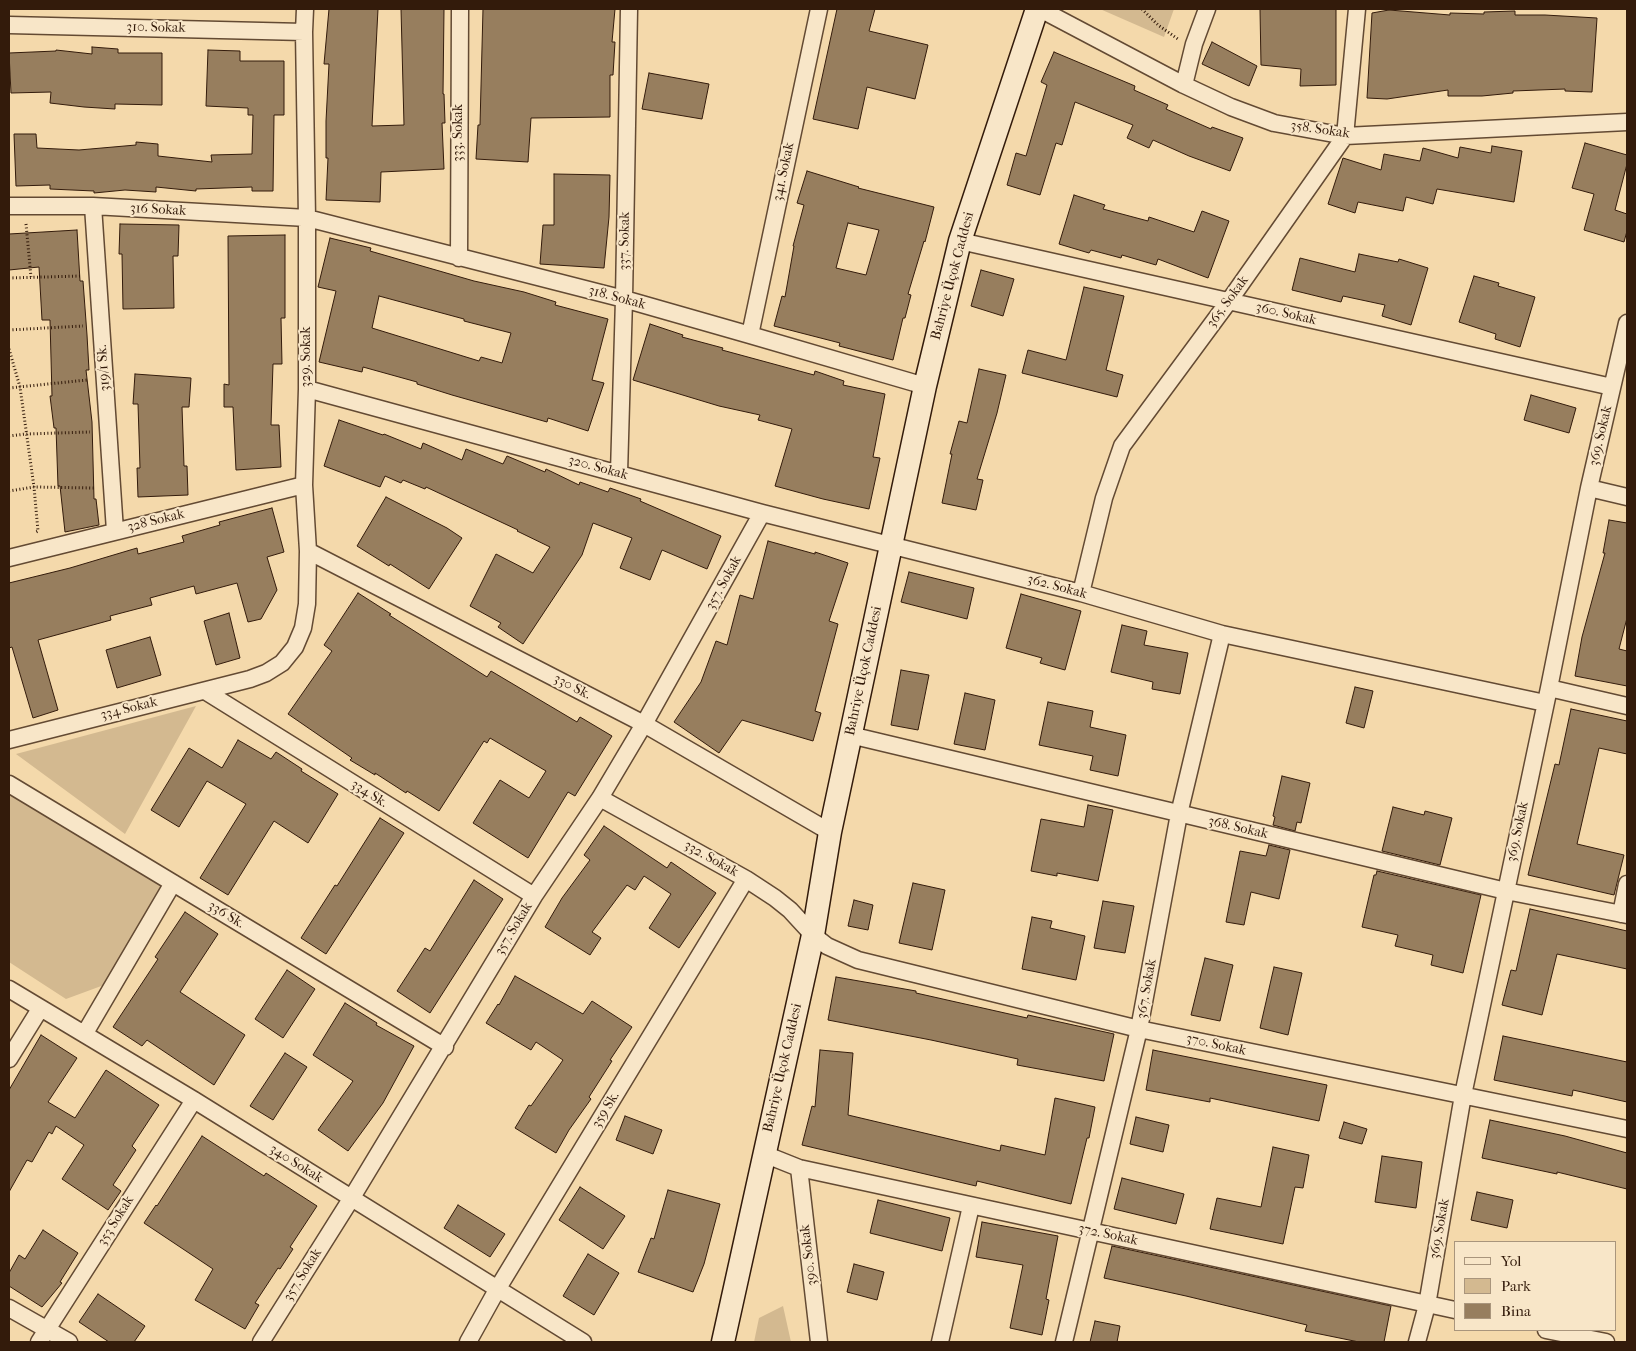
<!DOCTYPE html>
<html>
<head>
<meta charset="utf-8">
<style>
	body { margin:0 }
	#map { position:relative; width:1636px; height:1351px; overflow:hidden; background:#f4d9ab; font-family:"IM FELL French Canon",serif }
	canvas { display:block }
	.frame { position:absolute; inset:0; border:10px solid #331b0b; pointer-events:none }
	.legend { position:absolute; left:1454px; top:1241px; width:162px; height:90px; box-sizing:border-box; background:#f8e6c8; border:1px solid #a9957c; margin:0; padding:6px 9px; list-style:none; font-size:15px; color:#331b0b }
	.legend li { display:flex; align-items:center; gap:10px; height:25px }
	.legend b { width:25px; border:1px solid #a9957c }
</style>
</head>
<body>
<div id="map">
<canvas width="1636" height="1351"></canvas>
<div class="frame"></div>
<ul class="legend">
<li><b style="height:6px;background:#f8e6c8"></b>Yol</li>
<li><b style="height:14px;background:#d3b990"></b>Park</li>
<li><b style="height:14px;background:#977e5e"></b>Bina</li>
</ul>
</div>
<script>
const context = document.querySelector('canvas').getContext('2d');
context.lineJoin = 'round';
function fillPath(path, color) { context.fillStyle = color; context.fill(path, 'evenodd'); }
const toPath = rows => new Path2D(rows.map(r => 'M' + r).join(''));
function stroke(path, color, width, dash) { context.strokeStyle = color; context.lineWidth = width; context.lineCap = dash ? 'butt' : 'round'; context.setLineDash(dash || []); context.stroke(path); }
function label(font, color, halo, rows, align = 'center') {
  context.font = font + ' "IM FELL French Canon",serif'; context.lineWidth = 4; context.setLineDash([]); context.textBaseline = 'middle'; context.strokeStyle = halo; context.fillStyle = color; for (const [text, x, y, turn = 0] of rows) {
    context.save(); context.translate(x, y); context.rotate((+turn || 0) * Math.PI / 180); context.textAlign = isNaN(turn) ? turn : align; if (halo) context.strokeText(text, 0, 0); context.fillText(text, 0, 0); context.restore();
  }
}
fillPath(toPath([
	[1100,9,1174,9,1164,37],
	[196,706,125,834,16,754],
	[9,793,163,883,104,985,66,999,9,962],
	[783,1306,791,1342,754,1342,759,1318]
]), '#d3b990');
const building = toPath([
	[329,9,378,9,372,126,404,125,401,9,444,9,443,94,444,94,445,123,442,123,444,169,381,172,380,202,326,200,328,158,326,158,326,121,329,64,324,64,329,9],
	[483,9,615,9,612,42,615,42,613,75,610,75,610,117,531,118,528,162,476,159,478,125,480,125,483,9],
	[837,9,875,9,869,31,928,45,915,99,867,87,858,129,813,119,837,9],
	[1260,9,1336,9,1336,85,1300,86,1301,69,1261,65,1260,9],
	[1389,10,1450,15,1450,13,1484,14,1484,12,1515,11,1515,15,1545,15,1597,18,1592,92,1565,91,1565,89,1513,91,1513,93,1482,96,1448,96,1448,90,1387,99,1367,98,1372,13,1389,10],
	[1212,42,1257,66,1249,86,1202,64,1212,42],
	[92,47,118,49,118,53,162,53,162,105,115,104,115,109,84,107,50,103,51,92,11,93,9,53,56,51,56,50,92,54,92,47],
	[208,50,240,51,240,61,284,61,284,115,274,115,273,191,252,191,252,187,196,189,196,191,156,187,156,192,125,190,94,193,94,191,50,189,50,185,16,186,14,134,36,134,37,148,79,150,136,145,136,142,158,144,158,156,212,162,211,155,252,154,253,115,248,115,248,108,206,106,208,50],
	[1054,52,1135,86,1134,90,1168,105,1166,109,1211,129,1212,127,1243,138,1230,171,1189,156,1153,140,1149,148,1127,138,1133,125,1075,102,1062,145,1056,143,1040,195,1007,185,1016,153,1026,156,1047,85,1041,82,1054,52],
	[649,73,709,84,702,119,642,109,649,73],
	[1585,143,1627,155,1627,164,1615,210,1627,214,1627,231,1624,242,1584,230,1594,194,1572,188,1585,143],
	[1492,146,1522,151,1514,202,1437,189,1433,204,1406,197,1403,211,1358,202,1355,213,1328,204,1343,158,1381,170,1384,154,1420,161,1423,148,1458,158,1460,147,1491,153,1492,146],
	[807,171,859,187,858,188,934,207,925,242,924,241,908,294,911,295,905,318,903,318,893,360,839,346,840,343,774,326,782,296,785,297,794,246,793,246,804,205,797,203,807,171],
	[848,223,879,230,866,275,836,268,848,223],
	[554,174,610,175,609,217,604,268,540,264,543,225,554,225,554,174],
	[1074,195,1105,205,1103,209,1148,221,1149,217,1194,232,1202,211,1229,221,1208,278,1158,259,1156,265,1122,255,1121,258,1091,250,1089,253,1059,244,1074,195],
	[120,224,179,225,178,256,173,256,174,308,123,309,122,254,119,254,120,224],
	[77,230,80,281,83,281,87,335,89,370,86,370,92,422,94,499,96,499,99,525,65,532,60,486,58,486,56,428,54,428,50,396,52,396,50,320,42,320,39,267,9,270,9,234,77,230],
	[285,235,285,318,281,318,282,364,273,364,271,425,279,425,281,467,236,470,233,407,224,407,224,384,229,385,228,236,285,235],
	[330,238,371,248,370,251,474,281,524,292,556,302,555,305,608,319,592,380,604,383,588,431,548,418,547,422,452,395,417,384,417,382,363,367,362,372,319,362,336,291,318,287,330,238],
	[379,296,464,319,464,321,511,333,502,363,481,357,479,361,372,328,379,296],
	[1359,254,1398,262,1399,259,1428,268,1411,325,1382,316,1385,305,1343,296,1341,302,1292,290,1300,258,1355,272,1359,254],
	[981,270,1014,279,1003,316,971,306,981,270],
	[1474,276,1499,283,1498,286,1535,297,1520,347,1495,339,1496,334,1459,322,1474,276],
	[1084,287,1124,296,1106,370,1123,375,1117,397,1022,373,1028,350,1066,360,1084,287],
	[650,324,683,335,682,337,723,348,722,350,814,375,815,371,844,381,843,385,885,394,873,457,880,458,869,509,823,499,775,486,792,429,758,420,760,415,719,406,633,380,650,324],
	[979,369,1006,375,997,413,977,479,983,480,976,510,942,503,952,454,950,454,959,421,967,423,979,369],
	[135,374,191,378,189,407,182,407,184,466,187,466,188,495,138,497,137,468,140,468,138,404,133,404,135,374],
	[1531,395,1576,408,1569,433,1524,420,1531,395],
	[339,420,383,435,384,434,421,449,423,443,462,460,466,449,503,464,507,456,545,472,546,469,579,485,580,482,608,492,610,488,641,499,640,501,721,536,707,569,662,550,650,580,620,568,632,538,593,523,582,555,523,644,498,627,501,623,470,606,496,554,533,573,550,547,517,531,518,530,426,487,425,489,403,480,401,483,385,476,380,487,324,466,339,420],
	[386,497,447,528,462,538,429,589,390,564,389,566,357,546,386,497],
	[272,508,284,552,267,557,277,590,261,619,248,622,237,583,196,594,194,586,150,598,152,605,110,616,111,620,38,640,58,710,33,718,12,647,9,648,9,583,70,568,137,548,138,554,184,542,182,536,220,525,219,522,272,508],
	[1609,520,1627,523,1627,618,1619,649,1627,651,1627,686,1575,676,1582,637,1605,553,1603,553,1609,520],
	[768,541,815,554,815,552,848,563,829,621,838,624,815,711,821,713,813,741,742,720,719,753,674,722,701,682,716,641,727,645,740,595,753,599,768,541],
	[909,572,974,588,967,619,901,602,909,572],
	[358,593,391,614,389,615,487,677,491,671,577,722,580,717,612,736,575,796,568,792,528,858,473,823,500,780,529,798,546,771,490,738,487,743,484,741,439,811,407,791,406,793,375,773,375,775,350,760,352,758,288,714,332,651,324,645,358,593],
	[1021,594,1081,611,1065,670,1040,663,1042,658,1006,648,1021,594],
	[229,613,240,658,216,665,204,621,229,613],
	[1122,625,1147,631,1144,645,1188,653,1180,694,1152,689,1153,682,1111,672,1122,625],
	[150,637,161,675,117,688,106,650,150,637],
	[901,670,929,675,918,730,891,725,901,670],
	[1355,687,1373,691,1364,728,1346,723,1355,687],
	[965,693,995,700,985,750,954,744,965,693],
	[1048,702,1093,711,1090,727,1126,735,1118,776,1090,770,1093,756,1039,745,1048,702],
	[1571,709,1627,721,1627,754,1599,748,1577,844,1624,855,1614,895,1528,875,1555,764,1559,765,1571,709],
	[238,740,271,759,276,752,302,769,301,771,338,794,308,843,274,821,228,895,200,878,246,804,207,781,179,827,151,810,189,748,222,768,238,740],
	[1282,776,1310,783,1301,823,1297,822,1295,831,1273,825,1275,817,1273,816,1282,776],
	[1088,805,1113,810,1098,881,1057,873,1057,876,1031,871,1041,819,1084,827,1088,805],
	[1393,807,1424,815,1425,811,1452,818,1440,865,1382,851,1393,807],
	[380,818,404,833,326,954,301,938,335,885,337,886,380,818],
	[604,826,667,868,671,862,716,893,679,948,649,928,671,894,644,876,635,890,627,885,592,932,601,938,590,955,545,927,562,898,590,860,584,855,604,826],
	[1269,845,1290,850,1279,899,1251,892,1244,925,1226,922,1240,851,1266,856,1269,845],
	[1377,871,1481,895,1463,973,1431,965,1433,955,1395,946,1398,935,1362,927,1374,875,1376,875,1377,871],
	[474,880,503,899,430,1013,397,991,425,948,430,951,474,880],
	[913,883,945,890,932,950,899,943,913,883],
	[854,900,873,905,868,930,848,926,854,900],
	[1103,901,1134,906,1125,953,1094,948,1103,901],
	[1530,909,1627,931,1627,969,1557,954,1542,1015,1502,1005,1511,970,1516,971,1530,909],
	[185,912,218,934,180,992,245,1035,214,1085,147,1040,142,1046,113,1027,158,959,155,957,185,912],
	[1032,917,1052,921,1050,928,1085,936,1076,980,1022,969,1032,917],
	[1205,958,1233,965,1220,1021,1191,1015,1205,958],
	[1274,967,1302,973,1288,1035,1260,1028,1274,967],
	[287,970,315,989,283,1038,255,1019,287,970],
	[515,976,583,1014,592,1001,632,1027,610,1060,612,1061,589,1097,591,1099,569,1130,556,1153,515,1128,529,1105,531,1106,563,1060,536,1042,531,1050,486,1023,498,1004,499,1005,515,976],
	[836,977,916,991,916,993,1027,1018,1028,1015,1114,1034,1104,1081,1017,1065,1018,1059,931,1040,828,1020,836,977],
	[345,1003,377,1023,376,1025,414,1046,383,1103,348,1151,318,1130,353,1081,313,1055,345,1003],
	[41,1035,77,1058,48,1102,75,1118,106,1070,159,1105,132,1146,136,1150,113,1185,121,1191,108,1210,62,1179,84,1145,56,1126,52,1134,49,1132,32,1162,27,1160,9,1192,9,1090,41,1035],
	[1503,1036,1627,1062,1627,1102,1573,1090,1572,1096,1494,1080,1503,1036],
	[820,1050,853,1053,848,1115,1000,1151,1001,1145,1045,1155,1055,1098,1095,1107,1089,1138,1087,1138,1071,1204,977,1181,976,1186,802,1145,812,1106,815,1107,820,1050],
	[1153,1050,1327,1085,1319,1121,1210,1098,1210,1102,1146,1090,1153,1050],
	[285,1053,307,1067,273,1120,250,1106,285,1053],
	[625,1116,662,1130,653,1154,616,1140,625,1116],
	[1136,1117,1169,1125,1163,1152,1130,1144,1136,1117],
	[1490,1120,1565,1136,1627,1153,1627,1189,1557,1172,1557,1174,1482,1158,1490,1120],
	[1344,1122,1367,1129,1362,1144,1339,1138,1344,1122],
	[202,1136,264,1176,266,1173,317,1206,290,1247,293,1249,280,1269,278,1268,255,1303,259,1305,245,1329,195,1300,213,1269,144,1223,156,1205,157,1206,202,1136],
	[1273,1147,1309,1155,1303,1188,1295,1187,1283,1244,1210,1229,1217,1198,1261,1207,1273,1147],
	[1382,1156,1422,1162,1416,1208,1375,1202,1382,1156],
	[1122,1178,1184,1194,1176,1224,1114,1209,1122,1178],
	[580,1187,625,1216,603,1249,559,1220,580,1187],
	[668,1190,720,1204,704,1264,693,1292,638,1272,651,1238,654,1239,668,1190],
	[1477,1192,1513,1200,1507,1228,1471,1220,1477,1192],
	[878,1200,950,1218,942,1251,870,1233,878,1200],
	[458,1205,505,1234,490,1257,444,1228,458,1205],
	[982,1222,1058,1236,1046,1299,1049,1300,1042,1335,1010,1328,1023,1265,976,1257,982,1222],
	[43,1230,78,1253,60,1282,62,1283,42,1307,9,1286,9,1273,19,1255,25,1259,43,1230],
	[1112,1246,1391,1306,1384,1342,1359,1342,1305,1331,1307,1325,1186,1296,1104,1278,1112,1246],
	[588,1254,619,1273,594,1315,563,1296,588,1254],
	[854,1264,884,1272,877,1300,847,1292,854,1264],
	[98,1294,145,1326,134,1342,109,1342,79,1322,98,1294],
	[1095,1321,1120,1326,1117,1342,1090,1342,1095,1321]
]);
fillPath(building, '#977e5e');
stroke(building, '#331b0b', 1);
const street = toPath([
	[1040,9,1184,85,1231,107,1274,123,1345,136,1627,122],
	[9,25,304,32],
	[1184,85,1194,44,1207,9],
	[9,206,93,206,307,218,624,299,750,335,925,386],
	[93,206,115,531],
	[960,241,1612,387],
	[459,258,460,9],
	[750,335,819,9],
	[307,389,762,513,1081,593,1222,634,1545,703],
	[619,473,624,299,629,9],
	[1589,488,1627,497],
	[308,551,644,724,830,832],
	[9,558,304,485],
	[1081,593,1104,498,1122,446,1229,301,1345,136,1357,9],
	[1549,688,1627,706],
	[205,691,534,896],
	[850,735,1506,891,1627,915],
	[9,740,250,679,266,673,282,663,295,647,303,628,307,604,308,551,304,485,307,389,307,218,304,32,305,9],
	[9,784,445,1047],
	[600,798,746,879,775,898,790,910,813,935,827,946,858,960,1139,1029,1627,1129],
	[1621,914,1627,884],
	[9,989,194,1100,583,1342],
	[85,1033,173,883],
	[9,1059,40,1009],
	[764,1154,799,1168,1455,1310],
	[799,1168,819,1342],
	[9,1308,69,1342],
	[1546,1330,1606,1342],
	[39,1342,194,1100],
	[261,1342,351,1199,534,896,600,798,644,724,762,513],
	[468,1342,498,1288,746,879],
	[940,1342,971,1206],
	[1064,1342,1139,1029,1179,814,1222,634],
	[1417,1342,1427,1305,1463,1095,1549,688,1589,488,1627,323]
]);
const secondary = toPath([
	[723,1342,813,935,830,832,925,386,960,241,1037,9]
]);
stroke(street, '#634a33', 19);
stroke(secondary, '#331b0b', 25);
stroke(toPath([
	[1142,9,1158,25,1178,39],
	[26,224,31,277],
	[9,278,80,276],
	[9,330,83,326],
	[9,349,20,387,34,487,38,531,36,532],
	[9,388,87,380],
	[9,436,26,434,90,432],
	[9,491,34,487,94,488]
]), '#331b0b', 3, [1, 2.5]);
stroke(street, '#f8e6c8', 16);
stroke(secondary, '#f8e6c8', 22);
label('14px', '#331b0b', '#f8e6c8', [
	["310. Sokak",156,28,1],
	["358. Sokak",1320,130,8],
	["333. Sokak",459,133,-90],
	["341. Sokak",784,172,-78],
	["316 Sokak",158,210,3],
	["337. Sokak",625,241,-89],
	["Bahriye Üçok Caddesi",953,276,-75],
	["318. Sokak",617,298,15],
	["365. Sokak",1228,302,-54],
	["360. Sokak",1286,314,13],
	["329. Sokak",307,357,-90],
	["319/1 Sk.",104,368,-94],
	["369. Sokak",1601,436,-77],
	["320. Sokak",598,468,15],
	["328 Sokak",156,521,-14],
	["357. Sokak",724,583,-61],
	["362. Sokak",1057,587,15],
	["Bahriye Üçok Caddesi",864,671,-78],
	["330 Sk.",572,687,27],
	["334 Sokak",129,709,-14],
	["334 Sk.",369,794,32],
	["368. Sokak",1238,828,13],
	["369. Sokak",1518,832,-78],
	["332. Sokak",711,859,29],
	["336 Sk.",226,915,31],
	["357. Sokak",514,929,-59],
	["367. Sokak",1147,989,-80],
	["370. Sokak",1216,1045,12],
	["Bahriye Üçok Caddesi",783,1068,-77],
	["359 Sk.",606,1110,-59],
	["340 Sokak",296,1164,32],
	["353 Sokak",116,1221,-58],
	["369. Sokak",1440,1229,-80],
	["372. Sokak",1108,1235,12],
	["390. Sokak",809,1255,-97],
	["357. Sokak",303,1275,-58]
]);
</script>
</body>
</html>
